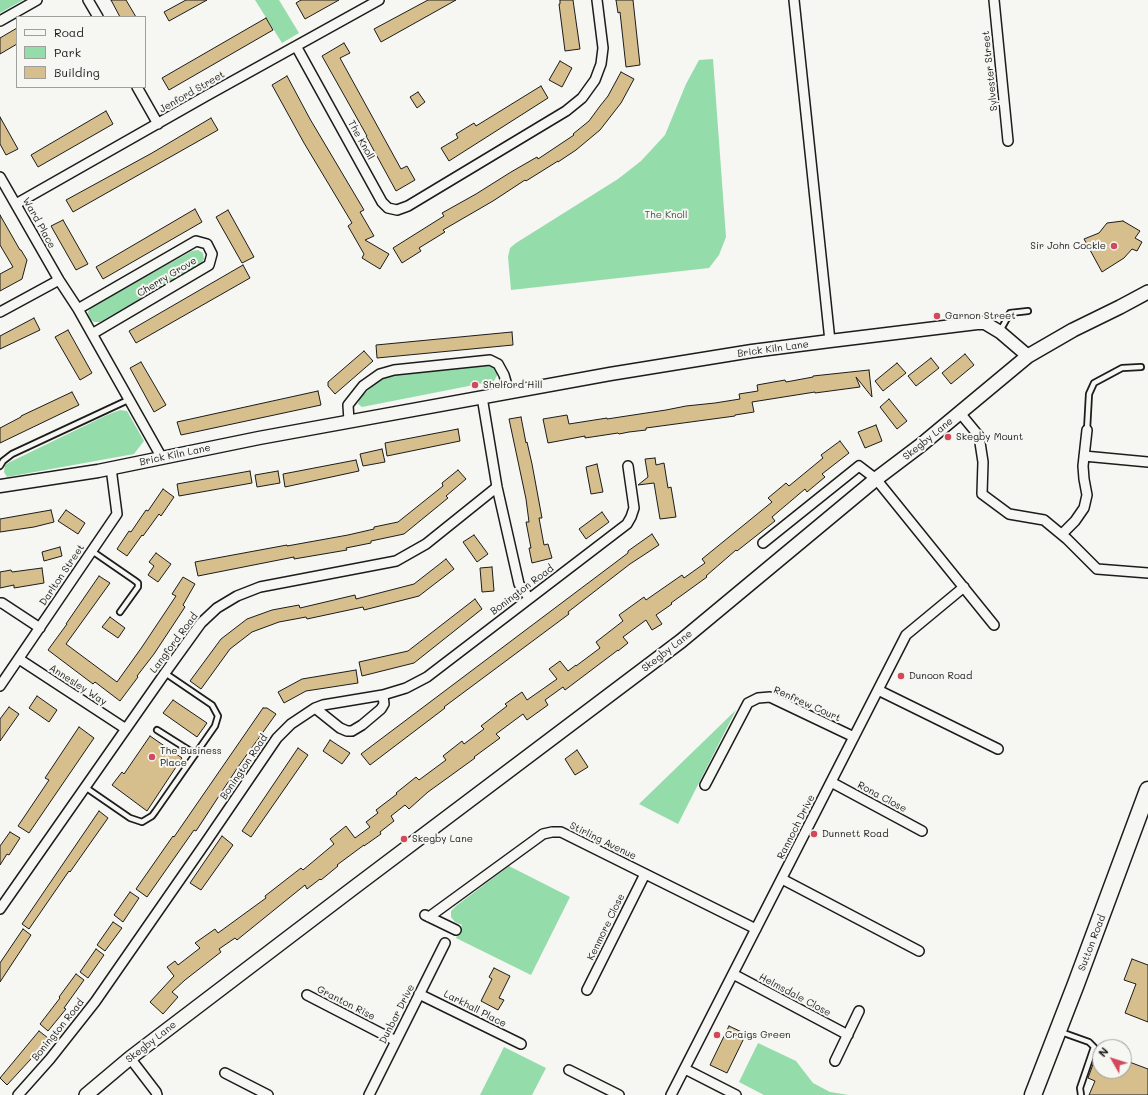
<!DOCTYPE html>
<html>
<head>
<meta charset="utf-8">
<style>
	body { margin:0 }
	#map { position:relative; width:1148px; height:1095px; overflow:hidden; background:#f6f6f2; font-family:Mali,sans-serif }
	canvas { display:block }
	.legend { position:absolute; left:16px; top:16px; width:130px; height:72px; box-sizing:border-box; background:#f6f6f2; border:1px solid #9f9f9c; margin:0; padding:5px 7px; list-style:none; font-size:12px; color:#1c1c1c }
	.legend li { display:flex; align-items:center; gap:8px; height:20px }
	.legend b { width:20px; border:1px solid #9f9f9c }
	.north { position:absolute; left:1092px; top:1039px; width:40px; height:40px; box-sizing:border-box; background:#f6f6f2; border:1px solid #9f9f9c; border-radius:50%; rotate:309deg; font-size:11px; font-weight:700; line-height:16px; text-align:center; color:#1c1c1c }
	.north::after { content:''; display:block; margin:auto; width:14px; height:18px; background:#d1495b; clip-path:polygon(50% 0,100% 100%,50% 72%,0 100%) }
</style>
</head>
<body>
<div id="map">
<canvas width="1148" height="1095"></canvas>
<ul class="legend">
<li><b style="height:5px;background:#f6f6f2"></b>Road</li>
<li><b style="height:11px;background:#95dcab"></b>Park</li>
<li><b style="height:11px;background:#d7be8d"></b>Building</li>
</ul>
<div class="north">N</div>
</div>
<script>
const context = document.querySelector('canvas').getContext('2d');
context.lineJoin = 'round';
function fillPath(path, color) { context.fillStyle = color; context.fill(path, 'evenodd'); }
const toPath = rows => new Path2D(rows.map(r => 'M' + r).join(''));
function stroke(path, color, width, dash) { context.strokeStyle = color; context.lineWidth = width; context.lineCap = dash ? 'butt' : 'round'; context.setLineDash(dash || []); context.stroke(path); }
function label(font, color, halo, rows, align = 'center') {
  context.font = font + ' Mali,sans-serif'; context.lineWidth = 4; context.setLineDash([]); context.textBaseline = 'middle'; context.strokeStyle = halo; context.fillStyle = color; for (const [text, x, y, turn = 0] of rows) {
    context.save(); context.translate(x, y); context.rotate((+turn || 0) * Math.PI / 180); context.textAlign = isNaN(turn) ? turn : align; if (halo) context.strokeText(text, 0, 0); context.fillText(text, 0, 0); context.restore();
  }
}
fillPath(toPath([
	[0,0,23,0,0,13],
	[255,0,279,0,299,33,282,43],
	[713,59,726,237,719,255,709,268,511,290,508,257,510,248,516,243,618,179,641,161,665,135,686,84,699,60],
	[198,250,203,253,204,259,201,264,100,322,94,322,89,319,88,312,91,307,192,251],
	[487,365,493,367,499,372,494,381,362,407,358,404,360,398,378,381,395,374],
	[120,410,127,411,144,441,134,454,7,477,4,472,5,465,10,462,107,415],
	[736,710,678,824,639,804],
	[509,866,570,897,531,975,456,938,462,925,455,922,451,917,451,911,456,906],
	[758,1043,796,1061,813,1083,830,1092,849,1095,764,1095,739,1082],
	[504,1047,546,1068,532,1095,480,1095]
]), '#95dcab');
const building = toPath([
	[111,0,126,0,136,17,120,17,111,0],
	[186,0,207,0,169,21,164,12,186,0],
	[301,0,339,0,305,19,296,3,301,0],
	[428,0,456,0,381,42,374,29,428,0],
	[560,0,573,0,580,49,565,51,559,4,560,4,560,0],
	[616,0,633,0,640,65,626,67,620,12,618,13,616,0],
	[266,18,273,30,169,90,162,78,266,18],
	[17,28,17,44,0,54,0,38,17,28],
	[344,43,350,53,340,58,401,169,407,166,415,180,396,191,366,136,367,136,322,56,344,43],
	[560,61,572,68,562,87,549,80,560,61],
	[621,72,634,79,621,103,600,130,576,150,558,162,558,161,526,181,525,180,493,201,443,230,445,232,419,248,421,251,402,263,393,248,444,216,442,213,476,194,511,172,537,157,538,159,574,135,573,134,589,121,600,106,608,96,621,72],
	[287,76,310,119,364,210,360,212,374,236,365,240,389,254,380,269,362,258,364,254,348,226,352,223,304,143,272,85,287,76],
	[541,86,548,98,449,161,441,148,458,138,456,134,474,123,476,126,541,86],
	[418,92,425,102,417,108,410,97,418,92],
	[106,111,113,124,38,167,31,155,106,111],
	[0,117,18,149,6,155,0,144,0,117],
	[211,118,218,130,73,212,66,200,152,153,211,118],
	[195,209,202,222,103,279,96,267,195,209],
	[228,210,254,257,242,263,216,217,228,210],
	[0,215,20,250,21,250,27,260,22,279,0,291,0,274,13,267,0,245,0,215],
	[63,220,88,264,76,270,51,226,63,220],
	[1123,221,1140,231,1135,238,1142,242,1137,251,1132,249,1124,258,1102,272,1084,239,1099,233,1107,223,1123,221],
	[243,265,250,278,136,343,129,331,243,265],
	[34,318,40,330,0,349,0,336,34,318],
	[68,330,92,373,80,380,55,337,68,330],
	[512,332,513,345,377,358,376,345,512,332],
	[364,351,373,361,335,394,328,386,328,382,364,351],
	[965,354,974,365,951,384,942,373,965,354],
	[931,358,939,368,916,386,908,376,931,358],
	[141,362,166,405,154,412,130,368,141,362],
	[897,363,906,373,883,391,875,381,897,363],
	[869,370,872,397,856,377,860,387,815,393,815,392,752,402,754,412,735,415,735,416,646,428,646,430,629,432,619,434,618,433,585,438,585,436,548,443,543,419,567,415,569,424,607,418,607,419,666,410,686,406,715,403,740,399,739,394,758,391,757,385,785,380,786,382,813,377,813,376,869,370],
	[318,391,321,405,181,435,177,422,318,391],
	[72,392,79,405,0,443,0,428,21,417,21,416,72,392],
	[889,399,907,421,897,429,880,407,889,399],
	[521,417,526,443,527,442,532,464,542,518,539,518,544,545,548,544,552,558,532,563,529,548,531,548,526,522,529,522,526,499,509,419,521,417],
	[876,425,882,441,865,448,858,432,876,425],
	[458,429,460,441,387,456,385,443,458,429],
	[840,441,849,453,822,474,825,477,807,492,805,489,772,517,775,521,737,551,736,550,706,576,707,577,671,603,672,604,656,615,662,624,652,630,646,620,623,637,628,643,618,651,618,650,565,690,563,687,545,700,548,705,527,720,523,714,496,734,500,738,474,757,475,758,428,792,409,809,405,805,391,816,394,821,380,832,381,834,364,846,364,845,337,865,338,866,321,880,320,879,307,889,305,885,237,940,235,938,219,949,221,952,185,980,172,992,178,997,163,1014,150,1002,174,976,167,967,175,961,178,965,200,948,195,943,215,929,218,933,266,898,265,896,301,868,303,870,334,844,330,839,346,826,355,838,370,827,366,822,378,813,376,810,397,794,396,793,416,777,419,780,446,760,443,756,462,741,464,744,484,729,481,726,507,706,505,704,522,692,527,700,557,679,549,669,560,661,568,671,576,665,576,666,600,648,596,642,623,621,619,615,644,597,646,600,682,575,684,578,705,563,702,559,772,502,768,498,786,483,789,486,823,458,821,455,840,441],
	[382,449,385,462,363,466,360,454,382,449],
	[655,458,656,465,664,463,668,488,671,487,676,517,660,519,654,483,638,485,648,477,645,459,655,458],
	[356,460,359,471,285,487,283,474,356,460],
	[597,464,603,492,591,494,586,467,597,464],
	[458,470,466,479,446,496,448,498,404,534,371,541,371,543,346,548,347,550,294,559,294,557,198,576,195,562,287,545,287,546,348,535,374,529,374,527,398,522,443,486,442,483,458,470],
	[250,471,252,483,179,496,177,484,250,471],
	[278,471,280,483,257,487,255,475,278,471],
	[163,489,174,497,161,516,159,514,143,536,142,535,127,556,117,549,129,531,131,532,146,510,148,511,163,489],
	[51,510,54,522,34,527,0,532,0,519,51,510],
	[66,510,85,523,78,534,58,521,66,510],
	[602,512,609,522,586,539,579,529,602,512],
	[652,534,659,545,630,564,568,612,569,614,444,707,445,708,370,765,361,754,628,553,628,551,652,534],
	[474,535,488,554,477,562,463,542,474,535],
	[60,547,62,556,44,561,42,552,60,547],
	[156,553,171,564,158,582,148,575,154,566,149,562,156,553],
	[446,559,454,569,419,596,364,610,363,607,307,619,306,617,279,622,252,632,230,649,201,689,190,681,221,639,247,619,272,610,299,605,300,608,355,595,356,599,414,584,446,559],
	[492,567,494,591,482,592,480,568,492,567],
	[42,568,44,583,14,588,14,585,0,588,0,572,11,570,12,572,42,568],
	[99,576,110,583,66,644,117,682,142,647,176,596,172,594,183,577,195,584,183,605,185,607,154,654,137,676,138,677,120,701,95,682,93,684,48,650,67,624,66,624,99,576],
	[475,599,482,609,414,663,362,676,359,662,408,651,475,599],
	[110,617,125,628,118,638,102,627,110,617],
	[356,670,358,683,306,691,284,703,278,692,302,679,356,670],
	[37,696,57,710,49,722,29,708,37,696],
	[173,700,207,723,197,737,163,713,173,700],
	[9,707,19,714,0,741,0,719,9,707],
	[263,708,267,708,276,714,238,767,196,831,194,830,147,897,136,889,173,836,174,837,263,708],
	[79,727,94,738,29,833,18,826,49,780,45,778,79,727],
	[150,736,182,758,147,811,112,785,122,772,124,774,150,736],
	[330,740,350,753,342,764,323,751,330,740],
	[298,748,308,755,251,837,242,831,298,748],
	[577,750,588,767,575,775,565,759,577,750],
	[99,811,108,818,70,872,69,871,29,929,22,924,99,811],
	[10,832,20,838,9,855,7,854,0,865,0,846,10,832],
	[222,836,233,845,201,890,190,883,222,836],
	[130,892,139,898,123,922,114,915,130,892],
	[113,922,122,928,105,951,97,945,113,922],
	[23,929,31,935,0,982,0,963,23,929],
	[96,949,104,955,88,978,80,972,96,949],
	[1132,959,1148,965,1148,1022,1125,1013,1136,984,1124,980,1132,959],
	[494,968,510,976,499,998,504,1000,498,1010,481,1001,492,979,489,977,494,968],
	[76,974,84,980,64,1008,66,1009,48,1031,40,1024,60,998,59,997,76,974],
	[729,1026,746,1034,727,1073,710,1065,729,1026],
	[39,1031,48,1038,30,1060,7,1085,0,1078,39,1031],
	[1099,1048,1100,1071,1124,1071,1124,1060,1148,1069,1148,1095,1089,1095,1095,1081,1088,1078,1099,1048]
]);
fillPath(building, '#d7be8d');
stroke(building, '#1c1c1c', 1);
const service = toPath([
	[1000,331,1010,313,1028,311],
	[1087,430,1089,394,1094,383,1122,368,1141,367],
	[0,466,3,461,12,454,128,400],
	[92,551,134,580,138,583,138,587,120,612],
	[157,730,195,754],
	[85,787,130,818,142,822,152,816,155,812,215,726,218,716,212,705,165,673],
	[1061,1032,1089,1042,1094,1047,1080,1088,1081,1095]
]);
const minor = toPath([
	[88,0,98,17],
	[794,0,830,341],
	[994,0,1008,141],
	[0,21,37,0],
	[296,46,382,202,388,208,397,210,408,206,566,111,582,98,595,80,601,64,603,48,597,0],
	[137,87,158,124],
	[0,177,59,280,78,309,162,458],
	[16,204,206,96,379,0],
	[78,309,196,241,207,244,212,254,209,265,92,334],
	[0,312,59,280],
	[482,397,497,487,519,584,529,598],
	[960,413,979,436,983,462,982,494,1009,514,1044,520,1067,539,1097,569,1148,573],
	[349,421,348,405,363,386,380,374,394,370,490,360,498,364,504,375,509,392],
	[1084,456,1148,462],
	[1062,534,1075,521,1084,508,1087,495,1084,479,1083,466,1087,430],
	[763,543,859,466,876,479,994,625],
	[0,603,2,603,40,628],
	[19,659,126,729],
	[0,686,117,514,111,468],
	[878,690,998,749],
	[315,708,340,728,347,731,352,731,362,725,381,709,384,704,383,695],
	[831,782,922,831],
	[705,785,748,703,758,698,770,697,854,737],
	[782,879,919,951],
	[0,909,165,673,201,623,217,608,237,596,260,587,396,561,426,544,497,487],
	[425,915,456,930],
	[429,917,543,834,552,832,561,832,756,929],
	[733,974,848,1035],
	[587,990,645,874],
	[419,994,521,1044],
	[307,995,396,1041],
	[130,1058,156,1092,157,1095],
	[835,1061,859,1011],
	[685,1069,736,1095],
	[569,1070,619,1095],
	[225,1073,268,1095],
	[18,1095,50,1059,95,1002,204,845,277,738,291,724,315,708,323,705,383,695,406,688,427,677,627,524,631,517,634,508,628,466],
	[369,1095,445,943],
	[671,1095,906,635,964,587]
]);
const tertiary = toPath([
	[0,486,98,471,259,438,610,374,752,351,830,341,977,323,985,323,1000,332,1028,356]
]);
const secondary = toPath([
	[86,1095,130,1058,352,889,681,641,876,479,921,445,1028,356,1073,330,1120,307,1148,292]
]);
const trunk = toPath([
	[1033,1095,1076,984,1148,790]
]);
stroke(service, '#1c1c1c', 8);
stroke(minor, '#1c1c1c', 12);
stroke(tertiary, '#1c1c1c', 15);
stroke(secondary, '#1c1c1c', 16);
stroke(trunk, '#1c1c1c', 19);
stroke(service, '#f6f6f2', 4.5);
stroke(minor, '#f6f6f2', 9);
stroke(tertiary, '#f6f6f2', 12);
stroke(secondary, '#f6f6f2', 13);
stroke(trunk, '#f6f6f2', 16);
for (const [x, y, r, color] of [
	[1114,246,4,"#d1495b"],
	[937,316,4,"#d1495b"],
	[475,385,4,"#d1495b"],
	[948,437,4,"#d1495b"],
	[901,676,4,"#d1495b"],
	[152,757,4,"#d1495b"],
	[814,834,4,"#d1495b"],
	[404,839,4,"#d1495b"],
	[717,1035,4,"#d1495b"]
]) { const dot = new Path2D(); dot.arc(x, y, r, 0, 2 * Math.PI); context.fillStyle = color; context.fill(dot); stroke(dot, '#f6f6f2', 1.5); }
label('10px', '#1c1c1c', '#f6f6f2', [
	["Sylvester Street",990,71,-96],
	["Jenford Street",192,92,-30],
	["The Knoll",361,140,61],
	["Ward Place",39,223,61],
	["Cherry Grove",167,277,-31],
	["Brick Kiln Lane",773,349,-8],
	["Skegby Lane",928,439,-39],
	["Brick Kiln Lane",175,455,-12],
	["Darlton Street",62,575,-56],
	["Bonington Road",522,590,-37],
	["Langford Road",174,643,-53],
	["Skegby Lane",667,651,-38],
	["Annesley Way",78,685,33],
	["Renfrew Court",807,704,24],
	["Bonington Road",244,767,-56],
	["Rona Close",882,797,28],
	["Rannoch Drive",796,827,-63],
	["Stirling Avenue",603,841,26],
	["Kenmore Close",606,927,-64],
	["Sutton Road",1092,943,-69],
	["Helmsdale Close",795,995,28],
	["Granton Rise",346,1003,27],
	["Larkhall Place",475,1009,27],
	["Dunbar Drive",397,1014,-63],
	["Bonington Road",58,1030,-51],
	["Skegby Lane",151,1042,-38]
]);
label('10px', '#405647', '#f6f6f2', [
	["The Knoll",666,215]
]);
label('10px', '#1c1c1c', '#f6f6f2', [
	["Sir John Cockle",1106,246,"right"],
	["Garnon Street",945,316],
	["Shelford Hill",483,385],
	["Skegby Mount",956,437],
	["Dunoon Road",909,676],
	["The Business",160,751],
	["Place",160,763],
	["Dunnett Road",822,834],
	["Skegby Lane",412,839],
	["Craigs Green",725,1035]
], 'left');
</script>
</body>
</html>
